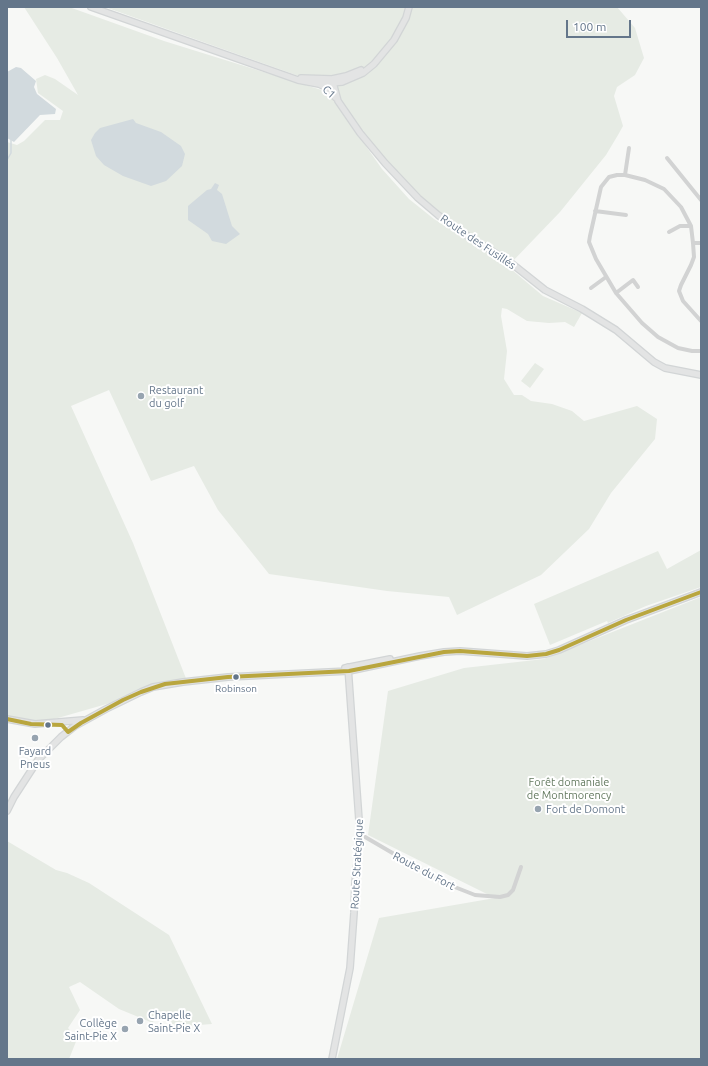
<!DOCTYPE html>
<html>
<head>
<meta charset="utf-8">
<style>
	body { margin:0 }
	#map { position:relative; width:708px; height:1066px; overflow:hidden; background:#f7f8f6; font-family:Ubuntu,sans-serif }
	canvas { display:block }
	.frame { position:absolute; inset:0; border:8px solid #64768a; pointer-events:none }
	.scale { position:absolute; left:566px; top:20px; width:65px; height:18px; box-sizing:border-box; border:2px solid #64768a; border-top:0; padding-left:5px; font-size:12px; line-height:14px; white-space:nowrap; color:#64768a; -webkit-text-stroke:3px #fff; paint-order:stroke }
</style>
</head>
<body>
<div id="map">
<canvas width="708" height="1066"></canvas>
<div class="frame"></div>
<div class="scale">100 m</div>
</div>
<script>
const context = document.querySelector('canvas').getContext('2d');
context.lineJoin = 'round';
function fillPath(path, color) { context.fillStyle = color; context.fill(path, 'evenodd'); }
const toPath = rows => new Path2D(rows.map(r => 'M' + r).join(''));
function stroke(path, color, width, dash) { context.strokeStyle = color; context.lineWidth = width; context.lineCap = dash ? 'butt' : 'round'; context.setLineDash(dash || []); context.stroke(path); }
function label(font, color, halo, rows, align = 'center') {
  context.font = font + ' Ubuntu,sans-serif'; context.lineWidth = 4; context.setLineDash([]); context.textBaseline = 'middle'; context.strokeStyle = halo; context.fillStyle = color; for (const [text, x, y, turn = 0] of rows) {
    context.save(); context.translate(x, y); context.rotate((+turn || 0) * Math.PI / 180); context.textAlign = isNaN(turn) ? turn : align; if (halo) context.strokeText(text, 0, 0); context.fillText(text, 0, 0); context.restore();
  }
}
fillPath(toPath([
	[24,7,69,7,164,41,328,92,382,169,409,199,434,219,505,264,543,296,582,313,574,327,565,322,549,323,527,321,507,309,502,308,501,316,507,351,504,379,514,395,522,395,531,401,552,404,572,411,584,421,637,406,657,419,655,439,611,493,589,529,541,575,457,615,449,597,387,591,269,574,218,510,194,466,151,481,109,390,71,406,133,543,187,681,153,687,124,699,44,722,7,719,7,142,17,145,24,141,45,120,60,120,63,111,38,93,36,79,45,75,55,79,78,95,57,58],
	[105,7,617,7,635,28,644,58,635,75,617,87,614,96,623,126,618,135,606,155,560,212,511,263,438,215,385,163,338,101,338,90],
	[535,363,544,369,530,388,521,381],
	[701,550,701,587,646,606,608,623,607,621,550,645,534,604,658,551,667,569],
	[701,597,701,1059,337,1059,379,918,495,898,368,835,388,691,464,668,544,659],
	[7,841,56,870,67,873,89,883,169,935,212,1024,171,1027,172,1013,156,1011,153,1023,119,1009,80,982,69,987,80,1010,68,1028,77,1039,69,1059,7,1059]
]), '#e6ebe4');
fillPath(toPath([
	[16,67,21,68,36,81,34,87,37,94,56,109,55,114,40,115,14,142,7,138,7,72],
	[133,119,136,123,161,132,181,146,185,154,182,166,166,181,151,186,123,176,104,165,96,156,91,140,95,133,100,128],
	[215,183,219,185,217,190,222,194,232,226,240,234,226,244,212,241,208,234,188,220,188,206,207,190,211,189]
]), '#d2dade');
stroke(toPath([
	[7,160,11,153,11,140]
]), '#d2dade', 1.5);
const secondary = toPath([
	[91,7,298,80,319,84,342,82,363,73,374,64,394,40,406,18,409,7],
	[301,78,332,79,346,76,361,70],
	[332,79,338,101,360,133,385,163,418,198,438,215,458,230,511,263,545,290,582,309,616,330,654,362,665,368,701,375],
	[319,84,325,87,336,98],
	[345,668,390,659],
	[7,719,35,724,83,720],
	[7,811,14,797,38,760,61,737,75,726,106,709,141,692,153,687,183,682,228,677,349,671,420,656,444,652,460,651,527,656,546,654,559,650,626,620,701,592],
	[332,1059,350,968,354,913,355,883,360,834,348,667]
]);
stroke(secondary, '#d2d5d6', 8);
stroke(toPath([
	[667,158,701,200],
	[625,175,629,148],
	[595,211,626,215],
	[669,232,680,226,691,226],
	[693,243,701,243],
	[591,288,606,277],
	[616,293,633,280,638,287],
	[701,321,683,301,679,291,681,285,691,265,694,257,693,243,691,226,681,207,664,189,645,180,625,175,617,175,609,177,601,187,590,236,589,242,596,259,616,293,642,323,658,337,678,348,692,351,701,351],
	[360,834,442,882,475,895,500,897,508,895,513,890,521,867]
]), '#d2d3d3', 4);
stroke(secondary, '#e3e4e4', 5.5);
stroke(toPath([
	[7,719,31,724,62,725,68,732,81,723,123,700,141,692,165,684,228,677,349,671,444,652,460,651,527,656,546,654,559,650,626,620,701,592]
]), '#b9a63e', 4);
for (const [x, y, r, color] of [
	[141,396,4,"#97a4b0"],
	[236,677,3.5,"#64768a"],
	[48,725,3.5,"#64768a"],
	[35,738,4,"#97a4b0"],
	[538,809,4,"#97a4b0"],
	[140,1021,4,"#97a4b0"],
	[125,1029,4,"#97a4b0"]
]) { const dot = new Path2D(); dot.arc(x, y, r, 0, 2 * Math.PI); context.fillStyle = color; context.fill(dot); stroke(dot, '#fff', 1.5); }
label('10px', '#64768a', '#fff', [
	["Robinson",236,689]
]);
label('11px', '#64768a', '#fff', [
	["C1",329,92,42],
	["Route des Fusillés",478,242,34],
	["Route Stratégique",357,864,-87],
	["Route du Fort",424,871,28]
]);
label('11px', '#64768a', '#fff', [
	["Restaurant",149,390],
	["du golf",149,403],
	["Fayard",35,751,"center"],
	["Pneus",35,764,"center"],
	["Fort de Domont",546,809],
	["Chapelle",148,1015],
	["Saint-Pie X",148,1028],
	["Collège",117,1023,"right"],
	["Saint-Pie X",117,1036,"right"]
], 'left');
label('11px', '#647a60', '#fff', [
	["Forêt domaniale",569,782],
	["de Montmorency",569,795]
]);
</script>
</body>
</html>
